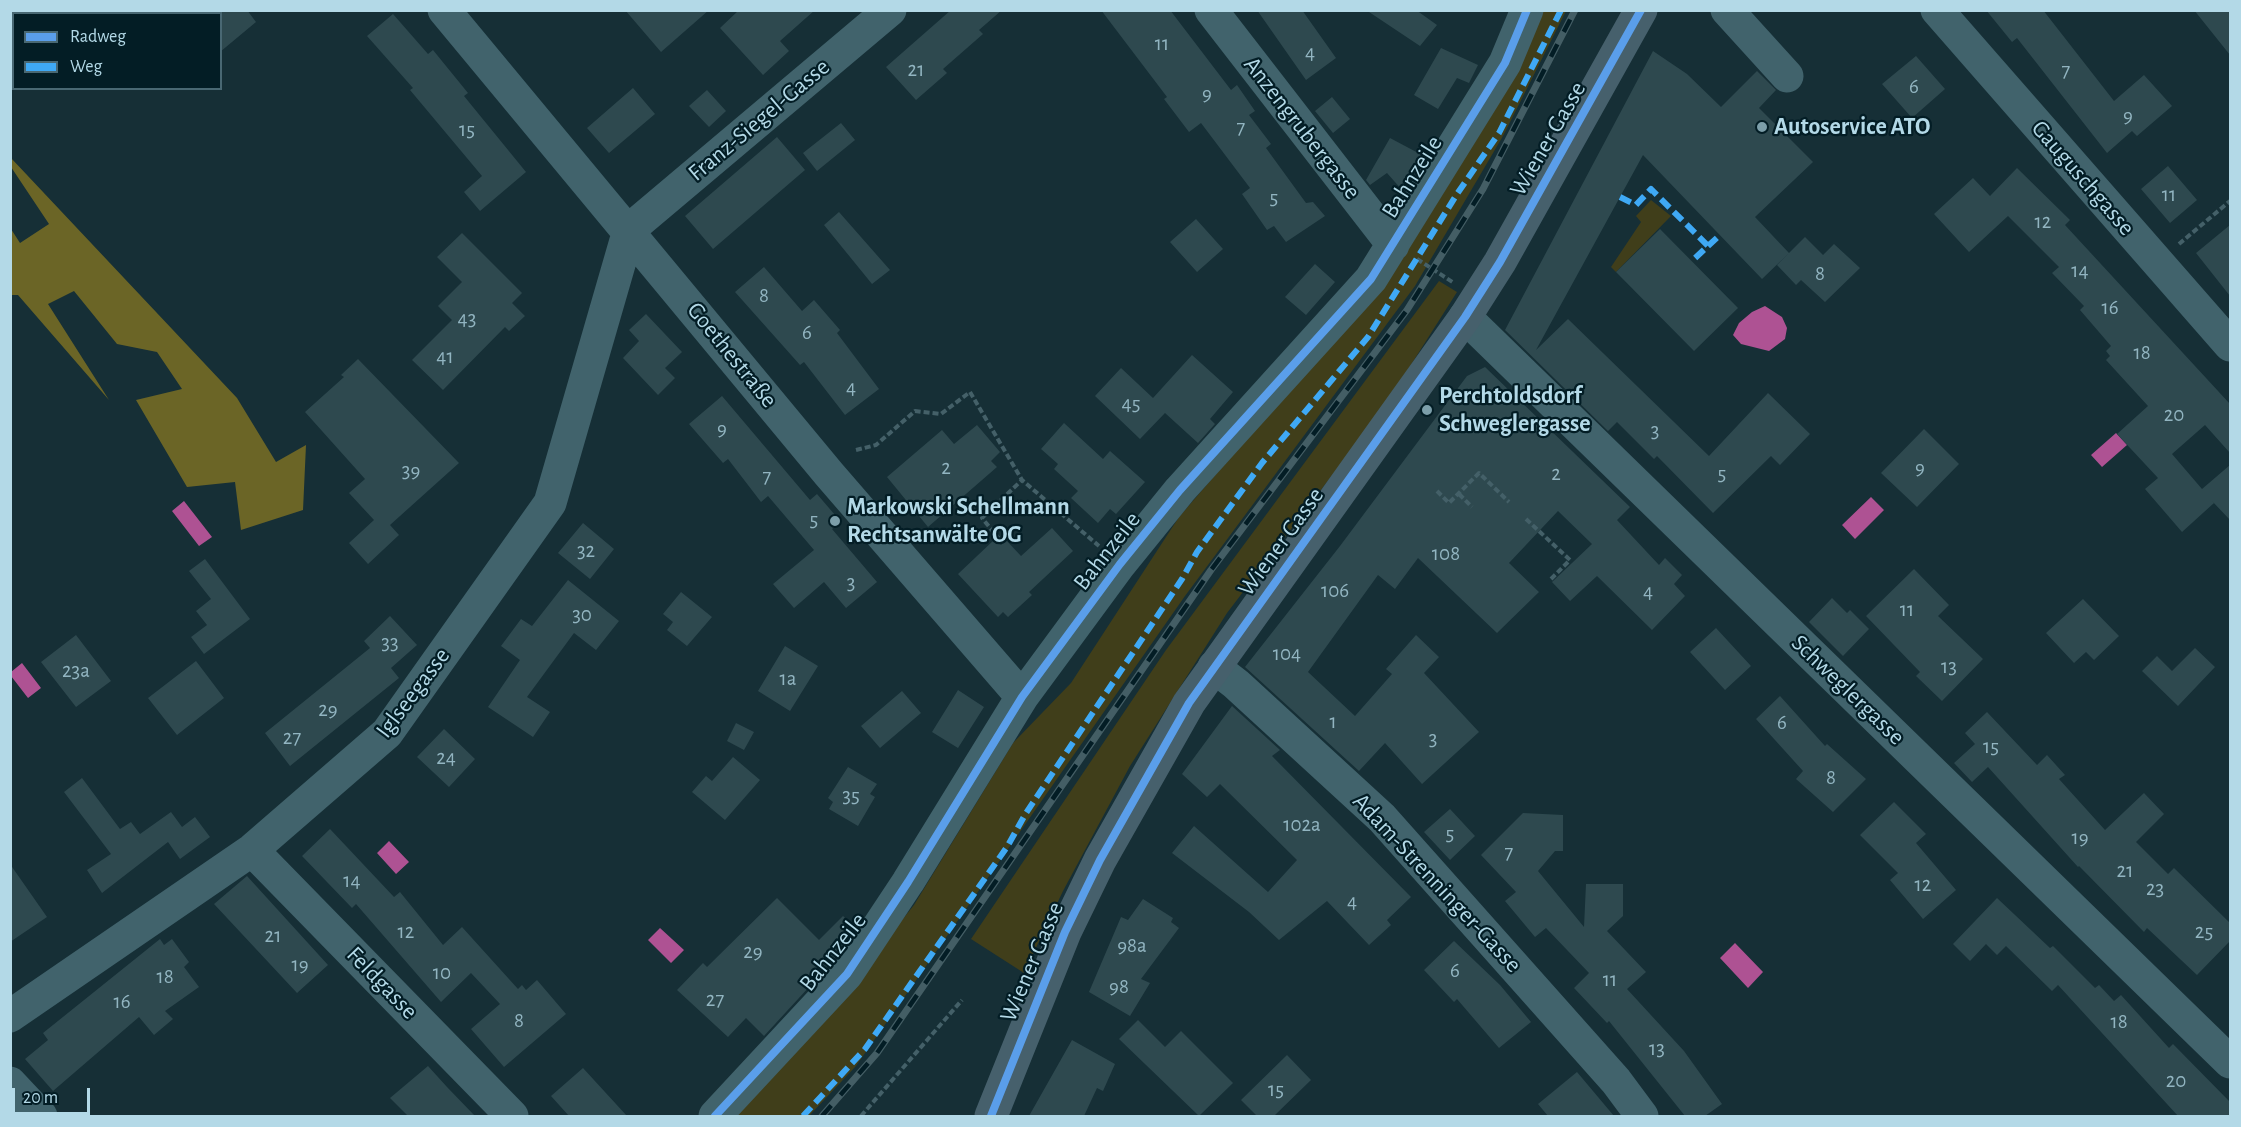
<!DOCTYPE html>
<html>
<head>
<meta charset="utf-8">
<style>
	body { margin:0 }
	#map { position:relative; width:2241px; height:1127px; overflow:hidden; background:#162f36; font-family:"Alegreya Sans",sans-serif }
	canvas { display:block }
	.frame { position:absolute; inset:0; border:12px solid #b3d9e7; pointer-events:none }
	.legend { position:absolute; left:12px; top:12px; width:210px; height:78px; box-sizing:border-box; background:#031d25; border:2px solid #496873; margin:0; padding:8px 10px; list-style:none; font-size:18px; color:#b3d9e7 }
	.legend li { display:flex; align-items:center; gap:12px; height:30px }
	.legend b { width:30px; border:2px solid #496873 }
	.scale { position:absolute; left:12px; top:1088px; width:78px; height:27px; box-sizing:border-box; border:3px solid #b3d9e7; border-top:0; padding-left:8px; font-size:18px; line-height:21px; white-space:nowrap; color:#b3d9e7; -webkit-text-stroke:4px #031d25; paint-order:stroke }
</style>
</head>
<body>
<div id="map">
<canvas width="2241" height="1127"></canvas>
<div class="frame"></div>
<ul class="legend">
<li><b style="height:8px;background:#5a9eea"></b>Radweg</li>
<li><b style="height:8px;background:#3fa9f5"></b>Weg</li>
</ul>
<div class="scale">20 m</div>
</div>
<script>
const context = document.querySelector('canvas').getContext('2d');
context.lineJoin = 'round';
function fillPath(path, color) { context.fillStyle = color; context.fill(path, 'evenodd'); }
const toPath = rows => new Path2D(rows.map(r => 'M' + r).join(''));
function stroke(path, color, width, dash) { context.strokeStyle = color; context.lineWidth = width; context.lineCap = dash ? 'butt' : 'round'; context.setLineDash(dash || []); context.stroke(path); }
function label(font, color, halo, rows, align = 'center') {
  context.font = font + ' "Alegreya Sans",sans-serif'; context.lineWidth = 4.5; context.setLineDash([]); context.textBaseline = 'middle'; context.strokeStyle = halo; context.fillStyle = color; for (const [text, x, y, turn = 0] of rows) {
    context.save(); context.translate(x, y); context.rotate((+turn || 0) * Math.PI / 180); context.textAlign = isNaN(turn) ? turn : align; if (halo) context.strokeText(text, 0, 0); context.fillText(text, 0, 0); context.restore();
  }
}
fillPath(toPath([
	[1541,11,1566,11,1503,136,1415,286,1185,596,856,1066,809,1116,734,1116,797,1051,914,905,1013,743,1071,683,1179,517,1393,269],
	[1651,200,1671,216,1616,272,1611,267,1641,222,1636,216],
	[1439,281,1457,292,1407,371,1346,457,1227,613,1130,766,1063,891,1024,973,971,939,1166,650]
]), '#403e1a');
fillPath(toPath([
	[11,158,237,398,276,462,306,445,303,510,241,530,235,482,187,487,136,400,182,389,157,352,117,344,74,291,48,304,109,400,18,295,11,295,11,229,20,243,49,224,11,167]
]), '#6b6526');
fillPath(toPath([
	[1765,306,1782,317,1787,328,1785,339,1769,351,1741,344,1733,335,1739,323,1752,312],
	[2116,433,2127,445,2102,467,2091,455],
	[1871,497,1884,510,1855,539,1842,525],
	[184,501,212,537,199,546,172,511],
	[22,663,41,688,28,698,11,676,11,672],
	[389,841,409,862,396,874,377,853],
	[660,928,684,950,671,963,648,940],
	[1735,943,1763,972,1748,988,1720,958]
]), '#ae5293');
fillPath(toPath([
	[220,10,247,10,256,22,220,52],
	[625,10,709,10,661,52],
	[739,10,815,10,780,41,789,51,763,75,720,28],
	[951,10,1002,10,979,30,983,34,943,69,947,73,916,100,886,67],
	[1101,10,1170,10,1231,90,1237,85,1255,111,1249,115,1271,144,1266,148,1306,203,1313,202,1325,216,1286,242,1274,226,1267,230,1242,194,1250,188,1201,123,1189,132,1164,99,1167,97],
	[1257,10,1302,10,1336,58,1306,80],
	[1366,10,1416,10,1437,25,1420,46],
	[1986,10,2043,10,2114,101,2144,75,2172,106,2137,136,2132,131,2107,153,2017,38,2012,42],
	[2194,10,2230,10,2230,55],
	[393,14,428,54,433,50,468,93,464,96,526,172,480,211,464,192,482,176,410,90,413,88,367,36],
	[1441,48,1478,65,1469,83,1457,78,1438,109,1414,95],
	[1653,51,1687,74,1721,107,1757,71,1776,90,1759,108,1813,162,1755,217,1789,253,1762,279,1643,155,1536,350,1568,319,1709,456,1768,393,1810,434,1780,465,1771,456,1713,513,1657,456,1654,459,1617,422,1608,431,1505,330],
	[1916,56,1945,89,1912,118,1882,84],
	[633,88,655,114,609,153,587,128],
	[707,90,726,111,709,127,689,106],
	[1332,97,1350,119,1333,133,1315,111],
	[841,123,855,140,817,171,803,153],
	[777,137,805,170,713,249,685,216],
	[1390,138,1422,155,1402,190,1387,173,1370,185,1366,180],
	[2168,166,2197,200,2170,223,2141,189],
	[2017,168,2070,220,2065,225,2230,404,2230,453,2205,425,2172,454,2202,489,2230,465,2230,520,2212,501,2214,503,2182,532,2145,489,2158,478,2117,434,2148,406,2106,360,2110,356,2106,351,2111,346,2080,310,2084,306,2052,273,2059,267,2008,216,1969,252,1934,214,1973,178,1990,196],
	[839,212,890,270,872,284,824,225],
	[1196,219,1223,249,1197,272,1170,242],
	[2230,225,2230,296,2196,253],
	[1660,229,1738,308,1694,351,1616,272],
	[462,233,522,293,512,303,525,316,509,331,505,327,443,390,412,360,452,320,438,306,462,282,437,257],
	[1805,237,1823,255,1834,244,1860,268,1825,302,1801,280,1796,285,1777,265],
	[1315,264,1335,282,1306,315,1285,297],
	[764,267,802,311,814,300,840,330,837,333,879,389,845,415,804,362,800,365,735,292],
	[646,314,682,352,665,368,675,378,658,395,623,358,639,341,629,330],
	[1192,355,1233,392,1210,419,1215,424,1198,443,1165,413,1140,439,1095,396,1121,368,1153,398],
	[358,359,459,463,390,525,399,535,368,564,349,543,374,520,349,493,365,479,305,412,344,377,341,375],
	[1485,367,1630,507,1617,520,1659,565,1665,558,1682,575,1674,584,1685,596,1652,630,1597,576,1570,601,1552,582,1592,544,1558,511,1509,563,1539,592,1497,633,1418,558,1395,589,1378,575,1308,672,1355,716,1392,674,1386,669,1416,635,1439,657,1424,673,1479,732,1422,784,1385,743,1359,771,1245,667,1340,546,1467,376],
	[722,396,810,500,817,494,841,522,832,529,877,582,846,608,824,582,794,608,773,584,814,550,768,496,761,502,728,459,723,463,689,424],
	[1064,423,1103,459,1110,451,1145,482,1116,514,1110,509,1098,523,1071,498,1078,491,1054,469,1058,464,1041,449],
	[977,425,1000,452,991,461,997,467,928,527,887,477,942,430,954,444],
	[1924,429,1959,464,1917,507,1881,473],
	[583,523,614,549,590,579,558,553],
	[1052,528,1073,551,1029,592,1032,595,1008,617,1003,612,998,617,958,574,995,539,1001,545,1006,540,1021,556],
	[205,559,250,619,204,654,191,637,207,625,196,611,211,599,189,571],
	[1914,569,1949,605,1938,616,1983,659,1942,701,1916,676,1920,672,1866,616],
	[568,580,619,621,596,650,574,633,527,697,550,712,533,737,488,707,520,660,501,646,521,619,532,626],
	[681,592,712,617,687,646,667,630,673,622,663,614],
	[1832,598,1847,613,1850,610,1869,629,1843,656,1809,622],
	[2083,599,2119,636,2094,660,2086,652,2074,663,2046,633],
	[390,616,417,645,391,668,399,678,290,766,265,733,370,648,364,641],
	[1716,628,1751,666,1725,690,1690,652],
	[76,635,111,681,76,707,41,662],
	[785,646,818,666,790,711,758,691],
	[2195,648,2215,667,2178,706,2142,671,2157,656,2172,671],
	[196,661,224,698,177,735,148,698],
	[958,690,984,707,958,748,932,732],
	[902,691,921,713,880,748,861,726],
	[1780,696,1825,746,1827,744,1866,779,1833,812,1796,779,1803,771,1756,719],
	[1232,706,1280,750,1272,756,1411,897,1387,920,1391,925,1369,945,1327,901,1279,940,1249,912,1172,853,1194,826,1268,892,1297,860,1220,784,1207,797,1182,774],
	[1987,712,2037,765,2047,755,2065,775,2059,779,2105,830,2144,793,2164,814,2136,842,2168,874,2174,868,2230,923,2230,941,2197,975,2147,928,2144,932,2079,866,2078,867,1988,767,1972,782,1954,763,1975,744,1965,733],
	[736,723,754,732,744,750,727,741],
	[444,729,475,759,449,787,417,757],
	[733,757,760,780,725,820,692,792,706,776,712,781],
	[848,767,877,784,870,794,875,797,858,826,829,809,833,802,828,798],
	[82,778,120,829,131,822,140,834,171,812,182,827,195,817,210,837,180,859,168,842,102,893,87,870,111,854,64,792],
	[1894,802,1926,834,1916,843,1956,890,1923,919,1890,880,1898,873,1860,835],
	[1450,809,1475,836,1450,860,1424,832],
	[1523,813,1563,815,1563,851,1555,851,1538,871,1584,927,1586,884,1623,884,1623,916,1607,931,1646,972,1627,989,1684,1051,1722,1104,1705,1116,1685,1116,1609,1021,1607,1023,1574,988,1589,973,1546,928,1535,937,1505,901,1516,892,1481,855],
	[330,829,394,897,400,892,443,945,462,927,518,989,522,985,526,990,537,980,566,1014,504,1067,471,1029,500,1004,471,973,441,1002,356,904,352,908,302,856],
	[10,864,47,917,10,942],
	[247,876,328,965,297,993,214,904],
	[777,898,819,940,843,916,855,927,832,962,764,1036,746,1018,728,1037,677,990,703,963,707,967],
	[1997,898,2050,948,2053,946,2095,988,2099,985,2114,1001,2121,995,2169,1048,2173,1044,2230,1102,2230,1116,2178,1116,2058,985,2052,991,2006,946,1997,955,1986,944,1970,961,1953,944],
	[1143,899,1173,918,1171,922,1179,928,1141,979,1150,983,1130,1016,1089,992,1121,917,1128,920],
	[160,939,164,945,172,939,189,962,184,967,199,987,165,1011,173,1019,154,1035,139,1017,53,1091,25,1059,48,1040,43,1033],
	[1454,941,1500,985,1531,1022,1499,1048,1457,999,1454,1002,1424,970],
	[1138,1020,1165,1047,1181,1031,1233,1083,1199,1116,1119,1039],
	[1072,1040,1115,1064,1103,1091,1097,1088,1084,1116,1029,1116],
	[1287,1055,1311,1080,1274,1116,1257,1116,1241,1100],
	[428,1066,447,1087,475,1116,408,1116,390,1098],
	[583,1068,627,1116,569,1116,551,1096],
	[1577,1072,1614,1116,1548,1116,1538,1104]
]), '#2e494f');
stroke(toPath([
	[2179,244,2230,201],
	[1417,259,1454,283],
	[856,450,876,445,915,411,941,414,970,392,1022,480,1099,546],
	[1437,491,1449,503,1479,473,1509,502],
	[1459,494,1472,507],
	[1526,519,1570,560,1551,579],
	[1000,540,982,518,1022,480],
	[861,1116,962,1000]
]), '#446068', 4, [6, 3]);
stroke(toPath([
	[444,10,829,474,1022,697],
	[1211,10,1393,245],
	[1727,10,1787,76],
	[1937,10,2230,345],
	[1465,317,2230,1062],
	[1214,667,1236,684,1382,818,1616,1081,1642,1116],
	[252,850,512,1116],
	[10,1016,252,850,387,733,550,503,629,230,890,10],
	[10,1083,41,1116],
	[715,1116,847,974,908,882,1022,697,1120,564,1180,490,1371,279,1505,63,1527,10]
]), '#41636c', 33);
stroke(toPath([
	[991,1116,1065,932,1100,860,1189,703,1465,317,1500,262,1641,10]
]), '#46606c', 33);
const rail = toPath([
	[822,1116,877,1053,1211,570,1407,310,1483,189,1575,10]
]);
stroke(rail, '#445e65', 7);
stroke(rail, '#031d25', 4.5, [14]);
stroke(toPath([
	[1620,197,1636,205,1651,189,1708,246,1692,261],
	[1708,246,1720,235],
	[803,1116,865,1049,1007,847,1026,813,1182,579,1197,552,1262,463,1368,337,1457,194,1499,133,1561,10]
]), '#3fa9f5', 6, [12, 6]);
stroke(toPath([
	[715,1116,847,974,908,882,1022,697,1120,564,1180,490,1371,279,1505,63,1527,10],
	[991,1116,1065,932,1100,860,1189,703,1465,317,1500,262,1641,10]
]), '#5a9eea', 8);
for (const [x, y, r, color] of [
	[1762,127,6,"#7c9ea9"],
	[1427,410,6,"#7c9ea9"],
	[835,521,6,"#7c9ea9"]
]) { const dot = new Path2D(); dot.arc(x, y, r, 0, 2 * Math.PI); context.fillStyle = color; context.fill(dot); stroke(dot, '#031d25', 2); }
label('21px', '#92b5c1', null, [
	["11",1162,44],
	["4",1310,53],
	["21",916,70],
	["7",2066,71],
	["6",1914,87],
	["9",1207,94],
	["9",2128,116],
	["7",1241,128],
	["15",467,130],
	["11",2169,195],
	["5",1274,198],
	["12",2043,222],
	["14",2080,271],
	["8",1820,274],
	["8",764,296],
	["16",2110,308],
	["43",467,319],
	["6",807,333],
	["18",2142,353],
	["41",445,357],
	["4",851,388],
	["45",1131,404],
	["20",2174,415],
	["9",722,429],
	["3",1655,431],
	["2",946,468],
	["9",1920,468],
	["39",411,471],
	["2",1556,474],
	["5",1722,474],
	["7",767,477],
	["5",814,520],
	["32",586,551],
	["108",1446,554],
	["3",851,583],
	["106",1335,591],
	["4",1648,592],
	["11",1907,610],
	["30",582,615],
	["33",390,643],
	["104",1287,654],
	["13",1949,667],
	["23a",76,671],
	["1a",788,679],
	["29",328,710],
	["1",1333,722],
	["6",1782,723],
	["27",292,738],
	["3",1433,739],
	["15",1991,747],
	["24",446,758],
	["8",1831,778],
	["35",851,796],
	["102a",1302,825],
	["5",1450,834],
	["19",2080,838],
	["7",1509,853],
	["21",2125,871],
	["14",352,881],
	["12",1923,885],
	["23",2155,889],
	["4",1352,902],
	["12",406,932],
	["25",2204,932],
	["21",273,936],
	["98a",1132,946],
	["29",753,952],
	["19",300,965],
	["6",1455,971],
	["10",442,973],
	["18",165,977],
	["11",1610,980],
	["98",1119,987],
	["27",715,1000],
	["16",122,1002],
	["8",519,1021],
	["18",2119,1022],
	["13",1657,1049],
	["20",2176,1081],
	["15",1276,1090]
]);
label('24px', '#b3d9e7', '#031d25', [
	["Franz-Siegel-Gasse",759,120,-40],
	["Anzengrubergasse",1302,128,52],
	["Wiener Gasse",1548,139,-60],
	["Bahnzeile",1412,177,-58],
	["Gauguschgasse",2083,178,49],
	["Goethestraße",732,355,51],
	["Wiener Gasse",1281,542,-54],
	["Bahnzeile",1107,551,-52],
	["Schweglergasse",1848,690,44],
	["Iglseegasse",413,693,-53],
	["Adam-Strenninger-Gasse",1437,883,47],
	["Bahnzeile",833,952,-52],
	["Wiener Gasse",1032,962,-67],
	["Feldgasse",382,983,46]
]);
label('bold 24px', '#b3d9e7', '#031d25', [
	["Autoservice ATO",1774,127],
	["Perchtoldsdorf",1439,396],
	["Schweglergasse",1439,424],
	["Markowski Schellmann",847,507],
	["Rechtsanwälte OG",847,535]
], 'left');
</script>
</body>
</html>
